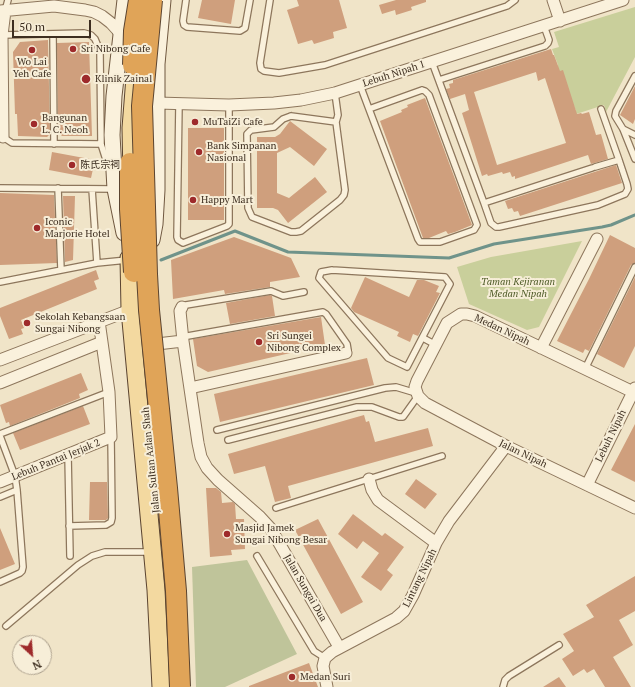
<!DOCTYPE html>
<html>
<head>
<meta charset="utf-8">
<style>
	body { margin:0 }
	#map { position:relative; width:635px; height:687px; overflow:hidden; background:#f0e4c8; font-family:"PT Serif",serif }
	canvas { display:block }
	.north { position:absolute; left:12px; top:635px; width:40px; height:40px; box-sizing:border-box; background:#f7eed8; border:1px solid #ada18e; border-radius:50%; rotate:154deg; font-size:11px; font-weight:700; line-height:16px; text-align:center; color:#3d2e20 }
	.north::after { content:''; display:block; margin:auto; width:14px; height:18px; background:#9e2a2b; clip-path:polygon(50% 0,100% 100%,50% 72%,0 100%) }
	.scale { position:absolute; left:12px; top:20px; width:79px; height:18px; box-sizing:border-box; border:2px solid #3d2e20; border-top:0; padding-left:5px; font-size:12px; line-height:14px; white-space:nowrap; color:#3d2e20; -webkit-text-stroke:3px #f7eed8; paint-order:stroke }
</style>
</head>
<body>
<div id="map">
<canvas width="635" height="687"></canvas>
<div class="north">N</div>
<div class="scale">50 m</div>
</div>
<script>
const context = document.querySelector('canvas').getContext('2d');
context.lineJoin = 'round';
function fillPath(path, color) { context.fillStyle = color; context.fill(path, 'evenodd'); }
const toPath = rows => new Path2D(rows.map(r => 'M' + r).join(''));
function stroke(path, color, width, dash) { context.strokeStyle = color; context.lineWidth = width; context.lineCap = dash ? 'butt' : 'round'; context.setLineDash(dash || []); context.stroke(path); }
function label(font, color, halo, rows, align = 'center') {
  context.font = font + ' "PT Serif","Noto Sans SC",serif'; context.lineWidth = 4; context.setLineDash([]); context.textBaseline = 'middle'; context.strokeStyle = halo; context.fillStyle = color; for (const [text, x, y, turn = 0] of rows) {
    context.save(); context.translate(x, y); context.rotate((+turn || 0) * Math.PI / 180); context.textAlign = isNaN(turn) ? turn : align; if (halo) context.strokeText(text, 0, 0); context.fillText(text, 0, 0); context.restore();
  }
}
fillPath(toPath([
	[635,7,635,57,606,112,604,105,570,116,576,111,574,106,571,107,556,73,558,65,552,49,559,47,554,32],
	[582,241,539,327,527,330,469,304,457,267,491,257]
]), '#c9cf9b');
fillPath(toPath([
	[247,560,297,654,225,687,196,687,192,567]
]), '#bfc49a');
stroke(toPath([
	[161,260,235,231,288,252,449,258,494,244,602,227,611,225,635,215]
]), '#6f938a', 3);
fillPath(toPath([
	[202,0,235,0,231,24,198,18],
	[297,0,339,0,347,28,333,32,334,38,314,44,312,40,298,44,287,10,299,6],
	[396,0,426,0,426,2,411,7,412,10,396,15,395,10,382,14,379,5],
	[48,40,50,134,47,137,18,136,17,114,15,114,13,52,20,42],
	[89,42,92,136,62,136,58,132,57,43],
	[551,49,553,55,554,55,560,71,563,70,577,114,581,113,582,114,589,112,596,135,601,134,608,159,591,164,588,155,515,179,515,176,512,177,510,172,503,174,502,172,488,176,487,174,482,176,462,113,469,110,465,94,450,99,446,89,450,88,449,84,453,83,453,80],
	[536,72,538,81,545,78,566,143,497,165,474,92],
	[635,86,635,119,633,124,620,115],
	[425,98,472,225,455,232,448,234,446,231,429,238,423,238,380,121,402,112,401,110,408,107,407,105],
	[290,121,327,149,314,166,290,147,277,153,277,193,289,198,315,177,327,192,288,223,278,210,273,208,257,208,257,137,275,137,280,134],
	[188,128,224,128,224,220,188,220],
	[52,152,95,160,91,178,49,170],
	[616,165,622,183,520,216,518,211,514,212,512,208,508,209,505,201],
	[0,193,54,195,57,263,0,265],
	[63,196,75,196,73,260,65,262],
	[610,235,635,248,635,263,631,265,589,351,585,349,583,353,557,341,589,279],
	[234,237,291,258,300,277,270,282,270,287,225,294,224,290,173,299,171,260],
	[96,270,99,279,94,281,97,289,21,320,24,328,21,329,23,334,9,339,0,316,0,308],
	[365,277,409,297,417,280,424,280,439,286,436,292,440,293,418,336,413,334,410,342,397,336,399,332,354,312,351,308],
	[635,277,635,346,624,368,597,354],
	[270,295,272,296,275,316,230,324,226,303],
	[321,317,325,345,208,372,197,366,193,339],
	[367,358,374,385,220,422,214,394],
	[81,373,88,390,79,394,80,398,10,426,9,422,6,423,0,405],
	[83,406,90,424,20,450,13,433],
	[364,415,366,422,369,421,375,442,428,428,433,446,288,486,291,498,275,502,265,466,234,474,228,454],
	[635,424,635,482,611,470],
	[416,479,437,494,425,509,405,494],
	[90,482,107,482,108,518,106,520,89,520],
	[206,488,216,488,221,492,222,503,233,502,235,504,236,519,244,519,245,549,231,550,232,555,210,557],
	[353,514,382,536,385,533,404,547,387,570,393,575,381,591,361,577,379,553,363,541,357,549,338,534],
	[318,519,363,602,341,614,295,530],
	[0,528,15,564,0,570],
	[635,576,635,611,619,620,633,645,613,657,631,687,605,687,594,669,587,673,584,669,573,676,562,659,574,651,563,634,594,617,586,605],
	[309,663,318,687,249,687,249,686],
	[559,677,566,687,543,687]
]), '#cf9f7d');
const lane = toPath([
	[186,0,183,21,184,25,187,27,240,31,245,28,250,0],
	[270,0,260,63,261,69,264,71,279,73,325,65,507,6,515,0],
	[5,11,8,0],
	[53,34,54,144],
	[2,35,84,33,91,35,95,39,100,51,101,144,108,166],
	[432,62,484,203],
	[635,76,616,111,615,116,623,129,635,159],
	[439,80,545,46,548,43,549,40,544,26],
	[360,85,369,109],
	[422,90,425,91,429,95,477,225,474,230,440,242,420,242,418,239,369,109,422,90],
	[335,93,338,115,336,122],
	[179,104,177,237,178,240,183,243,227,226,229,224,229,105],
	[601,109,619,160],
	[291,116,336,122,345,190,344,195,340,200,301,231,296,232,291,232,252,217,248,208,247,134,251,130,274,127,283,119,291,116],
	[623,129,635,135],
	[3,137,12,143,101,144],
	[592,168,484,203,491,223,496,227,499,227,598,205,625,194,628,189,627,184,619,160,595,167],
	[0,188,114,189],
	[58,188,61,270],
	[92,189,97,263],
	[332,270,445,277,450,284,407,367,388,358,319,278,321,272,332,270],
	[0,282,97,263,127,260],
	[182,307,186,305,271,291,283,296,304,292],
	[182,337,323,312,326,314,347,344,348,350,346,353],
	[423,338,436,345],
	[585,369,635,267],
	[217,430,385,388,396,387,416,393],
	[0,434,109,392],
	[0,436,15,476,17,490],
	[228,440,357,407,372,407,399,417,403,417,418,396],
	[68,455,70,556],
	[0,497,17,490,23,567,22,571,20,573,0,582],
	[276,508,442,456],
	[69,526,106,525,111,522,112,518,111,437],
	[257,556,314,651,325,658],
	[6,626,78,565,92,556,105,552,150,552],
	[503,687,505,680,509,676,559,645]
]);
const street = toPath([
	[553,0,560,21],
	[0,11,54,6,85,10,94,12,102,16,111,23,120,33],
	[157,103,229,105,274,103,301,100,335,93,623,0],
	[3,137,2,35,5,11],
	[182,307,180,311,183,341,198,443,201,457,207,468,218,480,260,517,271,529,339,647],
	[157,344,183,341],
	[541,348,597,239],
	[0,360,130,310],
	[0,383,102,342],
	[190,388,346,353],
	[633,392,475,316,467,314,461,314,447,323,417,381,415,387,418,396,425,403,506,446,635,508],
	[369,479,372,490,378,500,436,543],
	[0,482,111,437,109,392,99,321],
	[587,485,635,388],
	[327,687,323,666,325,658,332,652,396,618,404,611,413,595,436,543,449,521,506,446]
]);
const secondary = toPath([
	[124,233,115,189,112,135,114,96,125,0],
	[152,240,155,224,157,190,157,64,163,0]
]);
const primary = toPath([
	[132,177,131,128,137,52],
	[129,258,130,310,156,590,161,687]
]);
stroke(lane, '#8d765c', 8);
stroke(street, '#8d765c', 13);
stroke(secondary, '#6f573f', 17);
stroke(primary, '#5b4430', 19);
stroke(lane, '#faf1dc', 5.5);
stroke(street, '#faf1dc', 11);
stroke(secondary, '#faf1dc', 15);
stroke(primary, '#f3d9a0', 17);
const highwayBridge = toPath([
	[152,0,142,106,147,274,149,310,167,488,176,591,180,687],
	[133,65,134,31,139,0],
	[130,163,130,209,134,272]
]);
stroke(highwayBridge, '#5b4430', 22, []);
stroke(highwayBridge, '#e0a458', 20);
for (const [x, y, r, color] of [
	[73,49,4,"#9e2a2b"],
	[32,50,4,"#9e2a2b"],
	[86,79,5,"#9e2a2b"],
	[195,122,4,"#9e2a2b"],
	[34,124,4,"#9e2a2b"],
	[199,152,4,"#9e2a2b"],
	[72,165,4,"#9e2a2b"],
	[193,200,4,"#9e2a2b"],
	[37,228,4,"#9e2a2b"],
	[27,323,4,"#9e2a2b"],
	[259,342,4,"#9e2a2b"],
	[227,534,4,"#9e2a2b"],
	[292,677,4,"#9e2a2b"]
]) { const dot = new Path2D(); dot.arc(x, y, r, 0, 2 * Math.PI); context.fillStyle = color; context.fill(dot); stroke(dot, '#f7eed8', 1.5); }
label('10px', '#3d2e20', '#f7eed8', [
	["Sri Nibong Cafe",81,49],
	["Wo Lai",32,62,"center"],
	["Yeh Cafe",32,74,"center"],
	["Klinik Zainal",95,79],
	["Bangunan",42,118],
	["L. C. Neoh",42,130],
	["MuTaiZi Cafe",203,122],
	["Bank Simpanan",207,146],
	["Nasional",207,158],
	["陈氏宗祠",80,165],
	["Happy Mart",201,200],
	["Iconic",45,222],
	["Marjorie Hotel",45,234],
	["Sekolah Kebangsaan",35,317],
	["Sungai Nibong",35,329],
	["Sri Sungei",267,336],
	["Nibong Complex",267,348],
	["Masjid Jamek",235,528],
	["Sungai Nibong Besar",235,540],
	["Medan Suri",300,677]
], 'left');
label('10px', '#3d2e20', '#f7eed8', [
	["Lebuh Nipah 1",394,74,-18],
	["Medan Nipah",502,330,25],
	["Lebuh Nipah",611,436,-64],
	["Jalan Nipah",523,454,26],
	["Lebuh Pantai Jerjak 2",56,460,-22],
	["Jalan Sultan Azlan Shah",151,460,-96],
	["Lintang Nipah",420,578,-64],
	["Jalan Sungai Dua",305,588,60]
]);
label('italic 10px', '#4d5a26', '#f7eed8', [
	["Taman Kejiranan",518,282],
	["Medan Nipah",518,294]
]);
</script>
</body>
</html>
